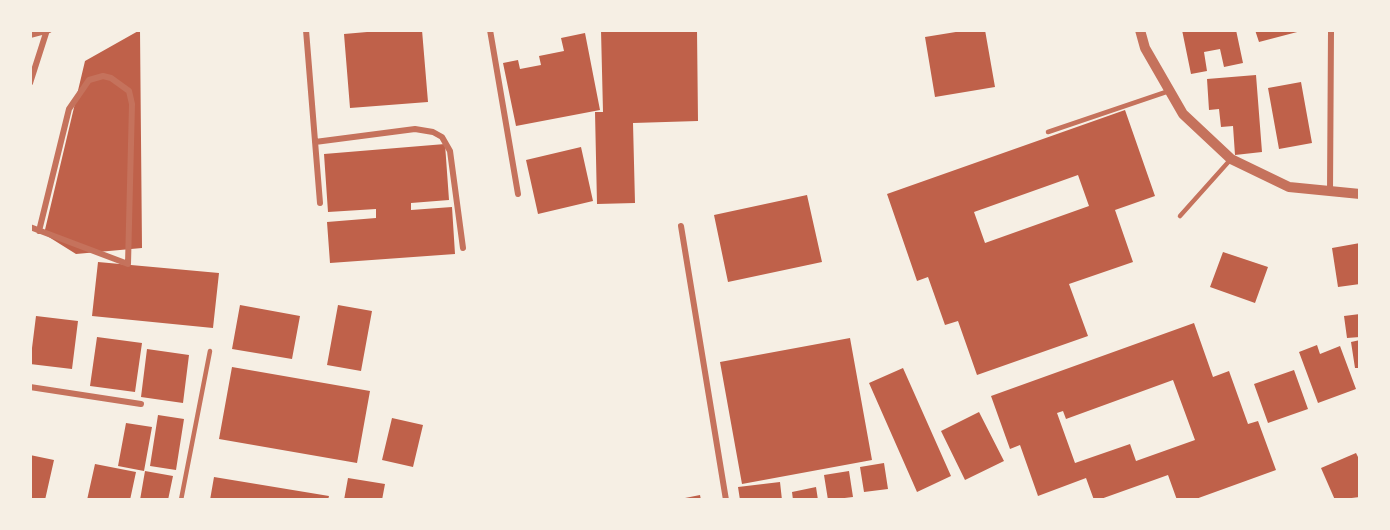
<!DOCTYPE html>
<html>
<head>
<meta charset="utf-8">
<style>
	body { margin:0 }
	#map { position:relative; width:1390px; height:530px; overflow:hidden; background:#f6efe4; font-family:"Fira Sans Condensed",sans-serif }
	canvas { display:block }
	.frame { position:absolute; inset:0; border:32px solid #f6efe4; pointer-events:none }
</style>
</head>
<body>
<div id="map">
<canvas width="1390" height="530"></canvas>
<div class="frame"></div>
</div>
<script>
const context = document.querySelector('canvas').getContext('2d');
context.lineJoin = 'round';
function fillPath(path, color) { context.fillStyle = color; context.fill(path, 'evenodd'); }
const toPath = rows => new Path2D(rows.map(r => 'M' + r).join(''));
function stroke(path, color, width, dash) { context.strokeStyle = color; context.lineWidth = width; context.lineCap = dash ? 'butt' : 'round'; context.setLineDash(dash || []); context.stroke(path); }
fillPath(toPath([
	[140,30,142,248,76,254,44,234,85,61],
	[390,30,422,30,428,102,350,108,344,34],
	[601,30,697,30,698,121,633,123,635,203,597,204,595,112,603,112],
	[968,30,985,30,995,87,935,97,925,37],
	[1182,30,1236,30,1243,63,1224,67,1220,49,1204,52,1207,71,1191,74],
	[1255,30,1301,30,1301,31,1259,42],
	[585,33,600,110,516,126,503,63,518,60,520,69,541,65,539,56,564,51,561,38],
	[1256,75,1262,152,1235,155,1233,126,1221,127,1219,109,1209,110,1207,79],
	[1301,82,1312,143,1279,149,1268,88],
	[1125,110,1155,196,1115,210,1133,262,1069,284,1088,336,977,375,958,321,945,325,928,277,917,281,887,194],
	[1078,175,1089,206,985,243,974,212],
	[445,144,449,200,411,203,411,210,452,207,455,254,330,263,327,222,376,218,376,209,328,212,324,154],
	[581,147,593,201,538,214,526,160],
	[807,195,822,262,728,282,714,215],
	[1360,243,1360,284,1338,287,1332,248],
	[1223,252,1268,267,1255,303,1210,287],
	[98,262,219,273,213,328,92,316],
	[240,305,300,316,292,359,232,349],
	[338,305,372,311,361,371,327,365],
	[1360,314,1360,337,1347,338,1344,316],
	[36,316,78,321,72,369,30,364],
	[1194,323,1213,377,1229,371,1248,424,1258,421,1276,470,1193,500,1177,500,1168,475,1098,500,1094,500,1086,478,1038,496,1020,445,1010,449,991,396],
	[1173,380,1195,440,1136,461,1130,444,1075,463,1057,413,1063,411,1066,419],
	[97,337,142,343,135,392,90,386],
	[850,338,872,460,742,484,720,362],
	[1360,340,1360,368,1355,368,1351,342],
	[1317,345,1320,354,1340,346,1356,389,1318,403,1299,352],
	[147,349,189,355,183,403,141,397],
	[232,367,370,391,357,463,219,439],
	[903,368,951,476,917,492,869,383],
	[1294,370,1308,409,1268,423,1254,384],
	[979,412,1004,461,965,480,941,431],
	[158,415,184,419,176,470,150,466],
	[392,418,423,425,413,467,382,460],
	[126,423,152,427,144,471,118,466],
	[1356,453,1360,461,1360,497,1335,500,1321,468],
	[30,455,54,460,45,500,30,500],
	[884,463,888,489,864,492,860,467],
	[95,464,136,472,130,500,87,500],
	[145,471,173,476,168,500,140,500],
	[849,471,853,497,828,500,824,475],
	[214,477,329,496,328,500,210,500],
	[348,478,385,484,382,500,344,500],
	[780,482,782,500,740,500,738,487],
	[816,487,818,500,793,500,792,492],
	[700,495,701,500,680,500,680,499]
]), '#bf614a');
stroke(toPath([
	[1048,132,1169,91],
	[1180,216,1231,159],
	[181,500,210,351]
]), '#c5725c', 4.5);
stroke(toPath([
	[306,30,320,203],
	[490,30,518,194],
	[30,35,49,30],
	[30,83,47,30],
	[315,142,415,129,433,132,442,137,450,151,463,248],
	[1330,191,1331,30],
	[681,226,726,500],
	[30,227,128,264,132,104,129,91,111,78,103,76,89,80,69,109,39,231],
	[30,387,141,404]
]), '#c5725c', 6);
stroke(toPath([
	[1140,30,1145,48,1183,114,1231,159,1289,187,1360,194]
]), '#c5725c', 10);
</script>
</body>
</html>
